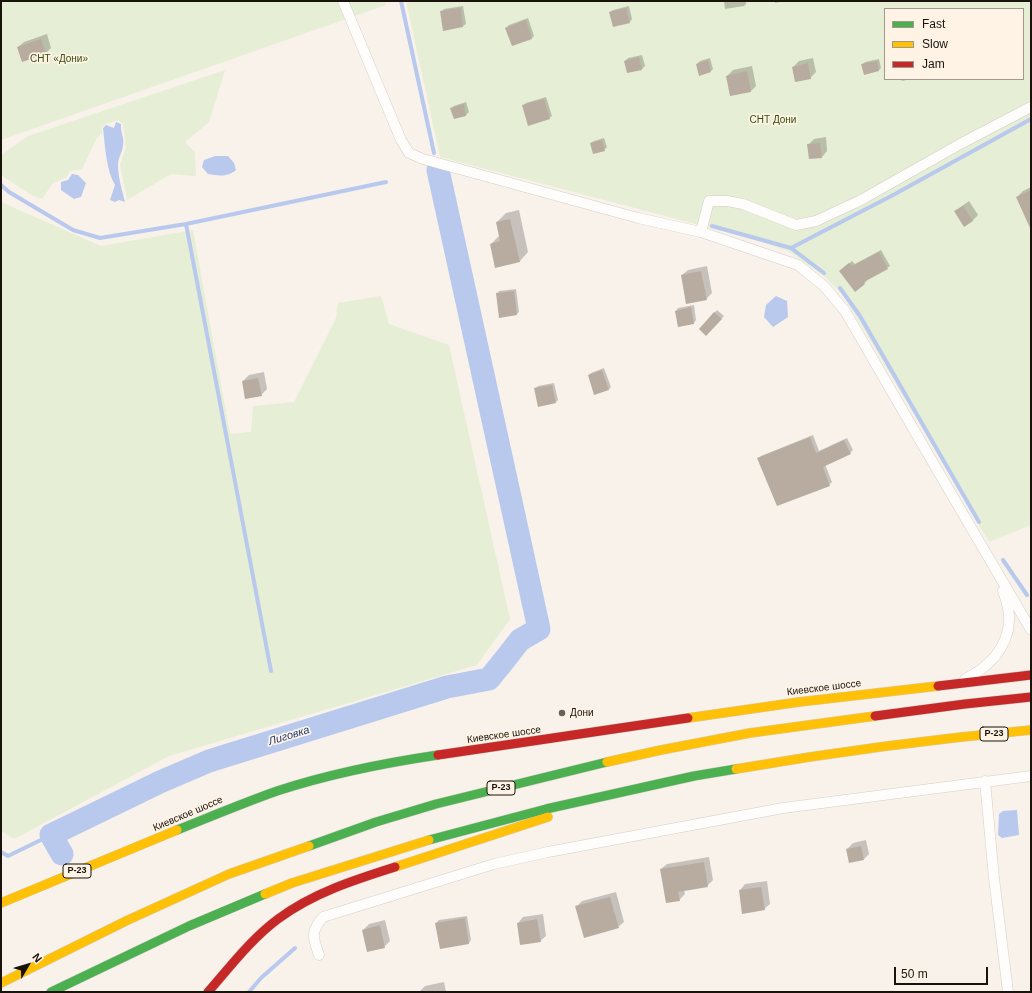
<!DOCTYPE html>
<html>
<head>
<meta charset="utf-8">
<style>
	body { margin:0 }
	#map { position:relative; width:1032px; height:993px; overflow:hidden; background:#f8f2eb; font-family:Helvetica,sans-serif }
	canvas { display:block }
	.frame { position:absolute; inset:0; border:2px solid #19130b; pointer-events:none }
	.legend { position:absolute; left:884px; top:8px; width:140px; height:72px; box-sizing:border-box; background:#fef3e5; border:1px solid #a2998e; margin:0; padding:5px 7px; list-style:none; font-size:12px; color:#19130b }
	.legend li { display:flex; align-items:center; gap:8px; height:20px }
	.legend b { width:20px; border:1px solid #a2998e }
	.north { position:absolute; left:8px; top:945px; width:40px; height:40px; -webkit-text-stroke:3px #fef3e5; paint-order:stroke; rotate:52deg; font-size:11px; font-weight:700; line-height:16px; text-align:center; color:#19130b }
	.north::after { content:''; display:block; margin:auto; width:14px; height:18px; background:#19130b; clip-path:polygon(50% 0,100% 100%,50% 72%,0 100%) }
	.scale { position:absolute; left:894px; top:967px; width:94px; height:18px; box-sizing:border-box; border:2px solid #19130b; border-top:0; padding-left:5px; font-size:12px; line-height:14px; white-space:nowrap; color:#19130b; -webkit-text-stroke:3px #fef3e5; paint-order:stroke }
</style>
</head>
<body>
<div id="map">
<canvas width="1032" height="993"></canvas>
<div class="frame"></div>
<ul class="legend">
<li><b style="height:5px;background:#4caf50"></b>Fast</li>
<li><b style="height:5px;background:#ffc107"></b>Slow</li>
<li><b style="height:5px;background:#c62828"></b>Jam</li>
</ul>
<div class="north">N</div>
<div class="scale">50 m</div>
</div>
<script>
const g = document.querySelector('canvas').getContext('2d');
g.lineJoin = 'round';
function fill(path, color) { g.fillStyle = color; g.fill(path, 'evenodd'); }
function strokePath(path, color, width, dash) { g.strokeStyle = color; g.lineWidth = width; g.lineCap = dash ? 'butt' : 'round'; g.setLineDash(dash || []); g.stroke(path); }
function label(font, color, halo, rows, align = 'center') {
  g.font = font + ' Helvetica,sans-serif'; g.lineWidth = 3.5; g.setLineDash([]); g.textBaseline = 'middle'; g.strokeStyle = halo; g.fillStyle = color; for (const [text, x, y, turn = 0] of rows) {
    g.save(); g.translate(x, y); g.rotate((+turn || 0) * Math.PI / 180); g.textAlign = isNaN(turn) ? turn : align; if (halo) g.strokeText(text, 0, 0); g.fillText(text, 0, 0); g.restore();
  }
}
fill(new Path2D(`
	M1 1H385L386 5 1 140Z
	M406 1H1031V525L989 542 853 311 841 293 825 277 790 252 757 240 440 157ZM885 9H1023V79H885Z
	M225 70 209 122 185 142 195 152 196 176 171 174 127 200 120 165 126 147 123 124 118 120 106 124 102 127V133L97 138 82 169 70 171 67 177 53 183 42 199 31 195 1 175V155L28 136Z
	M1 202 101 246 193 230 230 434 251 432 253 406 294 402 336 318 338 303 381 296 389 324 449 345 510 619 477 665 169 756 14 839 1 831Z`), '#e6eed5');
fill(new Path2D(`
	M116 122 121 124C120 132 125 139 123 146 122 153 118 158 118 165 118 177 122 190 125 202L119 200 115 202 110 200 115 185C106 170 105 145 103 128L106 125 114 128Z
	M215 156H228L234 163 236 170C228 177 219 176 208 174L202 167 204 160Z
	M72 174 78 175 86 183 81 197 74 199 61 190V182L68 180Z
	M776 296 787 301 788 317 773 327 764 317 766 305Z
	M1017 810 1019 835 1002 838 998 835 999 814 1003 811Z`), '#b8c9ed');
fill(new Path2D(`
	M724 1H746V4L744 6 725 9Z
	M775 1H785L775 3Z
	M463 6 466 24 463 26 444 29 441 12 444 9Z
	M629 6 632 19 630 22 610 12 613 10Z
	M528 18 534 36 532 38 506 28 509 25Z
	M47 34 51 48 46 53 18 47 24 42Z
	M642 55 645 66 642 69 628 72 625 61 628 58Z
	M710 58 713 69 711 71 697 64 700 61Z
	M813 58 816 72 810 78 793 67 799 61Z
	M879 59 881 68 879 70 863 64 865 62Z
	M752 66 756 86 751 91 727 76 733 70Z
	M901 79H911L902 81Z
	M546 97 552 116 549 118 524 105 526 103Z
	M466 102 469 112 466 115 454 118 452 108 454 106Z
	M826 137 827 151 822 157 808 145 814 139Z
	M604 138 607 147 604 150 591 143 594 141Z
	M1031 187V212L1017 197 1023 191Z
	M969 201 978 215 972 221 955 211Z
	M519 210 528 252 520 261 491 244 500 235 497 222 506 213Z
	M881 250 890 266 866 280 867 281 864 283 843 268 852 261 855 264Z
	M707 266 712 293 706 299 682 275 688 270Z
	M516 289 519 312 517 314 497 294 499 291Z
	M694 305 696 320 694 323 678 326 676 311 678 308Z
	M717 310 724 316 706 335 700 329Z
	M604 368 611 387 608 390 589 375 591 373Z
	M264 372 267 389 261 395 243 381 249 375Z
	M554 383 558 400 556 402 535 389 538 386Z
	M813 435 819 451 847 438 853 450 850 453 825 464 832 482 829 485 758 459 761 456Z
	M866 840 869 854 864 859 847 849 853 843Z
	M709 857 713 880 707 886 684 890 685 894 679 900 661 869 667 864Z
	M767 881 770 904 764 909 740 890 745 884Z
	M616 892 624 922 618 927 576 907 582 901Z
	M543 914 546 936 540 941 518 923 523 917Z
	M467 916 471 940 469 943 436 923 439 920Z
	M385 920 390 941 384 947 363 930 369 924Z
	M444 982 446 992H419L425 986Z`), '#0003');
strokePath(new Path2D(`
	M401 1 434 153
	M1 185 9 192 73 230 100 238 186 224 386 182
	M186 224 271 671
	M712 226 791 248 824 273
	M791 248 895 194 1031 119
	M840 288 860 316 979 522
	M1003 560 1027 595
	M1 852 8 856 51 835
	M249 992 261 978 295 948`), '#b8c9ed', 4);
strokePath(new Path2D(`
	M62 854 51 835 160 782 209 761 447 687 489 679 506 658 520 640 539 629 438 170`), '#b8c9ed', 23);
fill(new Path2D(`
	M461 8 463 27 443 31 440 11Z
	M626 8 630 23 613 27 609 12Z
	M526 20 532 39 512 46 505 28Z
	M41 39 46 54 22 62 17 47Z
	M639 57 642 70 627 73 624 61Z
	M708 60 711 72 699 76 696 64Z
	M877 61 879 71 864 75 861 64Z
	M808 63 811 79 795 82 792 67Z
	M747 71 751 92 730 96 726 76Z
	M544 99 550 119 528 126 522 105Z
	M464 104 466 116 454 119 450 108Z
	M602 140 605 151 593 154 590 143Z
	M820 143 822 158 809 159 807 144Z
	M1031 190V230L1016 197Z
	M963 206 973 221 964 227 954 211Z
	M510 219 520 262 495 268 490 244 500 241 496 222Z
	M879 252 888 269 864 282 865 284 855 292 839 271 849 263 852 266Z
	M701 271 707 300 686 304 681 275Z
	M514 291 517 315 499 318 496 293Z
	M691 307 694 324 678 327 675 311Z
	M714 312 722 319 706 336 699 329Z
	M602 370 609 390 594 395 588 375Z
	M258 378 262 396 245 399 242 381Z
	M552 385 556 403 538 407 534 388Z
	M810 437 816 453 844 440 851 454 823 467 830 486 777 506 757 458Z
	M861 846 864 860 849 863 846 849Z
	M704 862 708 887 678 892 680 901 666 903 660 869Z
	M761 887 765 910 742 914 739 890Z
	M610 897 619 928 584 938 575 906Z
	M465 918 469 944 440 949 435 923Z
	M537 919 541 942 520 945 517 923Z
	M380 925 385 948 367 952 362 930Z`), '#b7ac9f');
const street = new Path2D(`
	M343 1 401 140 409 153 423 159 638 218 701 232 798 265 824 286 845 311 932 461 1031 630
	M701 232 709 201H727L743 204 796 225 816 221 861 200 962 143 1031 107
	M965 679C988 668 1008 648 1009 621 1010 610 1006 600 1003 591
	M985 781 994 878 1008 992
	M319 955C313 938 310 932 323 917L494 864 548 852 783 808 1031 776`);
const fast = new Path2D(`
	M177 830C210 817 243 803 277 791 329 774 384 763 438 755
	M429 840 546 809 694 776 736 769
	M309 846 376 822 436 804 607 762
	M51 992 189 926 265 894`);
const slow = new Path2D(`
	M688 718 799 702 938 686
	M607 762 661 750 750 733 875 716
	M736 769C834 752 932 739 1031 730
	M395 867 548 817
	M265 894 292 883 429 840
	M1 903 177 830
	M1 983 128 920 229 874 309 846`);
const jam = new Path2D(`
	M938 686 1031 675
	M875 716 965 704 1031 697
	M438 755 688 718
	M208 992C230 967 251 939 278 919 313 893 354 880 395 867`);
strokePath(street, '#d4cec6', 11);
strokePath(fast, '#d4cec6', 10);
strokePath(slow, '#d4cec6', 10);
strokePath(jam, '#d4cec6', 10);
strokePath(street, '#fefdfc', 10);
strokePath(fast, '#4caf50', 9);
strokePath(slow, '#ffc107', 9);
strokePath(jam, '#c62828', 9);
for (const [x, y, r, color] of [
	[562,713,4,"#676159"]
]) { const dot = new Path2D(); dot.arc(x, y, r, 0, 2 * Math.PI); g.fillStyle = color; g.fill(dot); strokePath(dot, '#fef3e5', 1.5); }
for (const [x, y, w] of [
	[994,734,28],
	[501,788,28],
	[77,871,28]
]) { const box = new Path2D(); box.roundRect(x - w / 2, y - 7, w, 14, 3); g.fillStyle = '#fef3e5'; g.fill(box); strokePath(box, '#19130b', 1); }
label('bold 9px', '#19130b', null, [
	["Р-23",994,734],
	["Р-23",501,788],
	["Р-23",77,871]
]);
label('10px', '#354c0b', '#fef3e5', [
	["СНТ «Дони»",59,59],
	["СНТ Дони",773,120]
]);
label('10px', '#19130b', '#fef3e5', [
	["Киевское шоссе",824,688,-7],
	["Киевское шоссе",504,735,-8],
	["Киевское шоссе",188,814,-23]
]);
label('10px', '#19130b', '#fef3e5', [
	["Дони",570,713]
], 'left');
label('italic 11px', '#1f3b7b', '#fef3e5', [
	["Лиговка",289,736,-17]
]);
</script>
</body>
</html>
